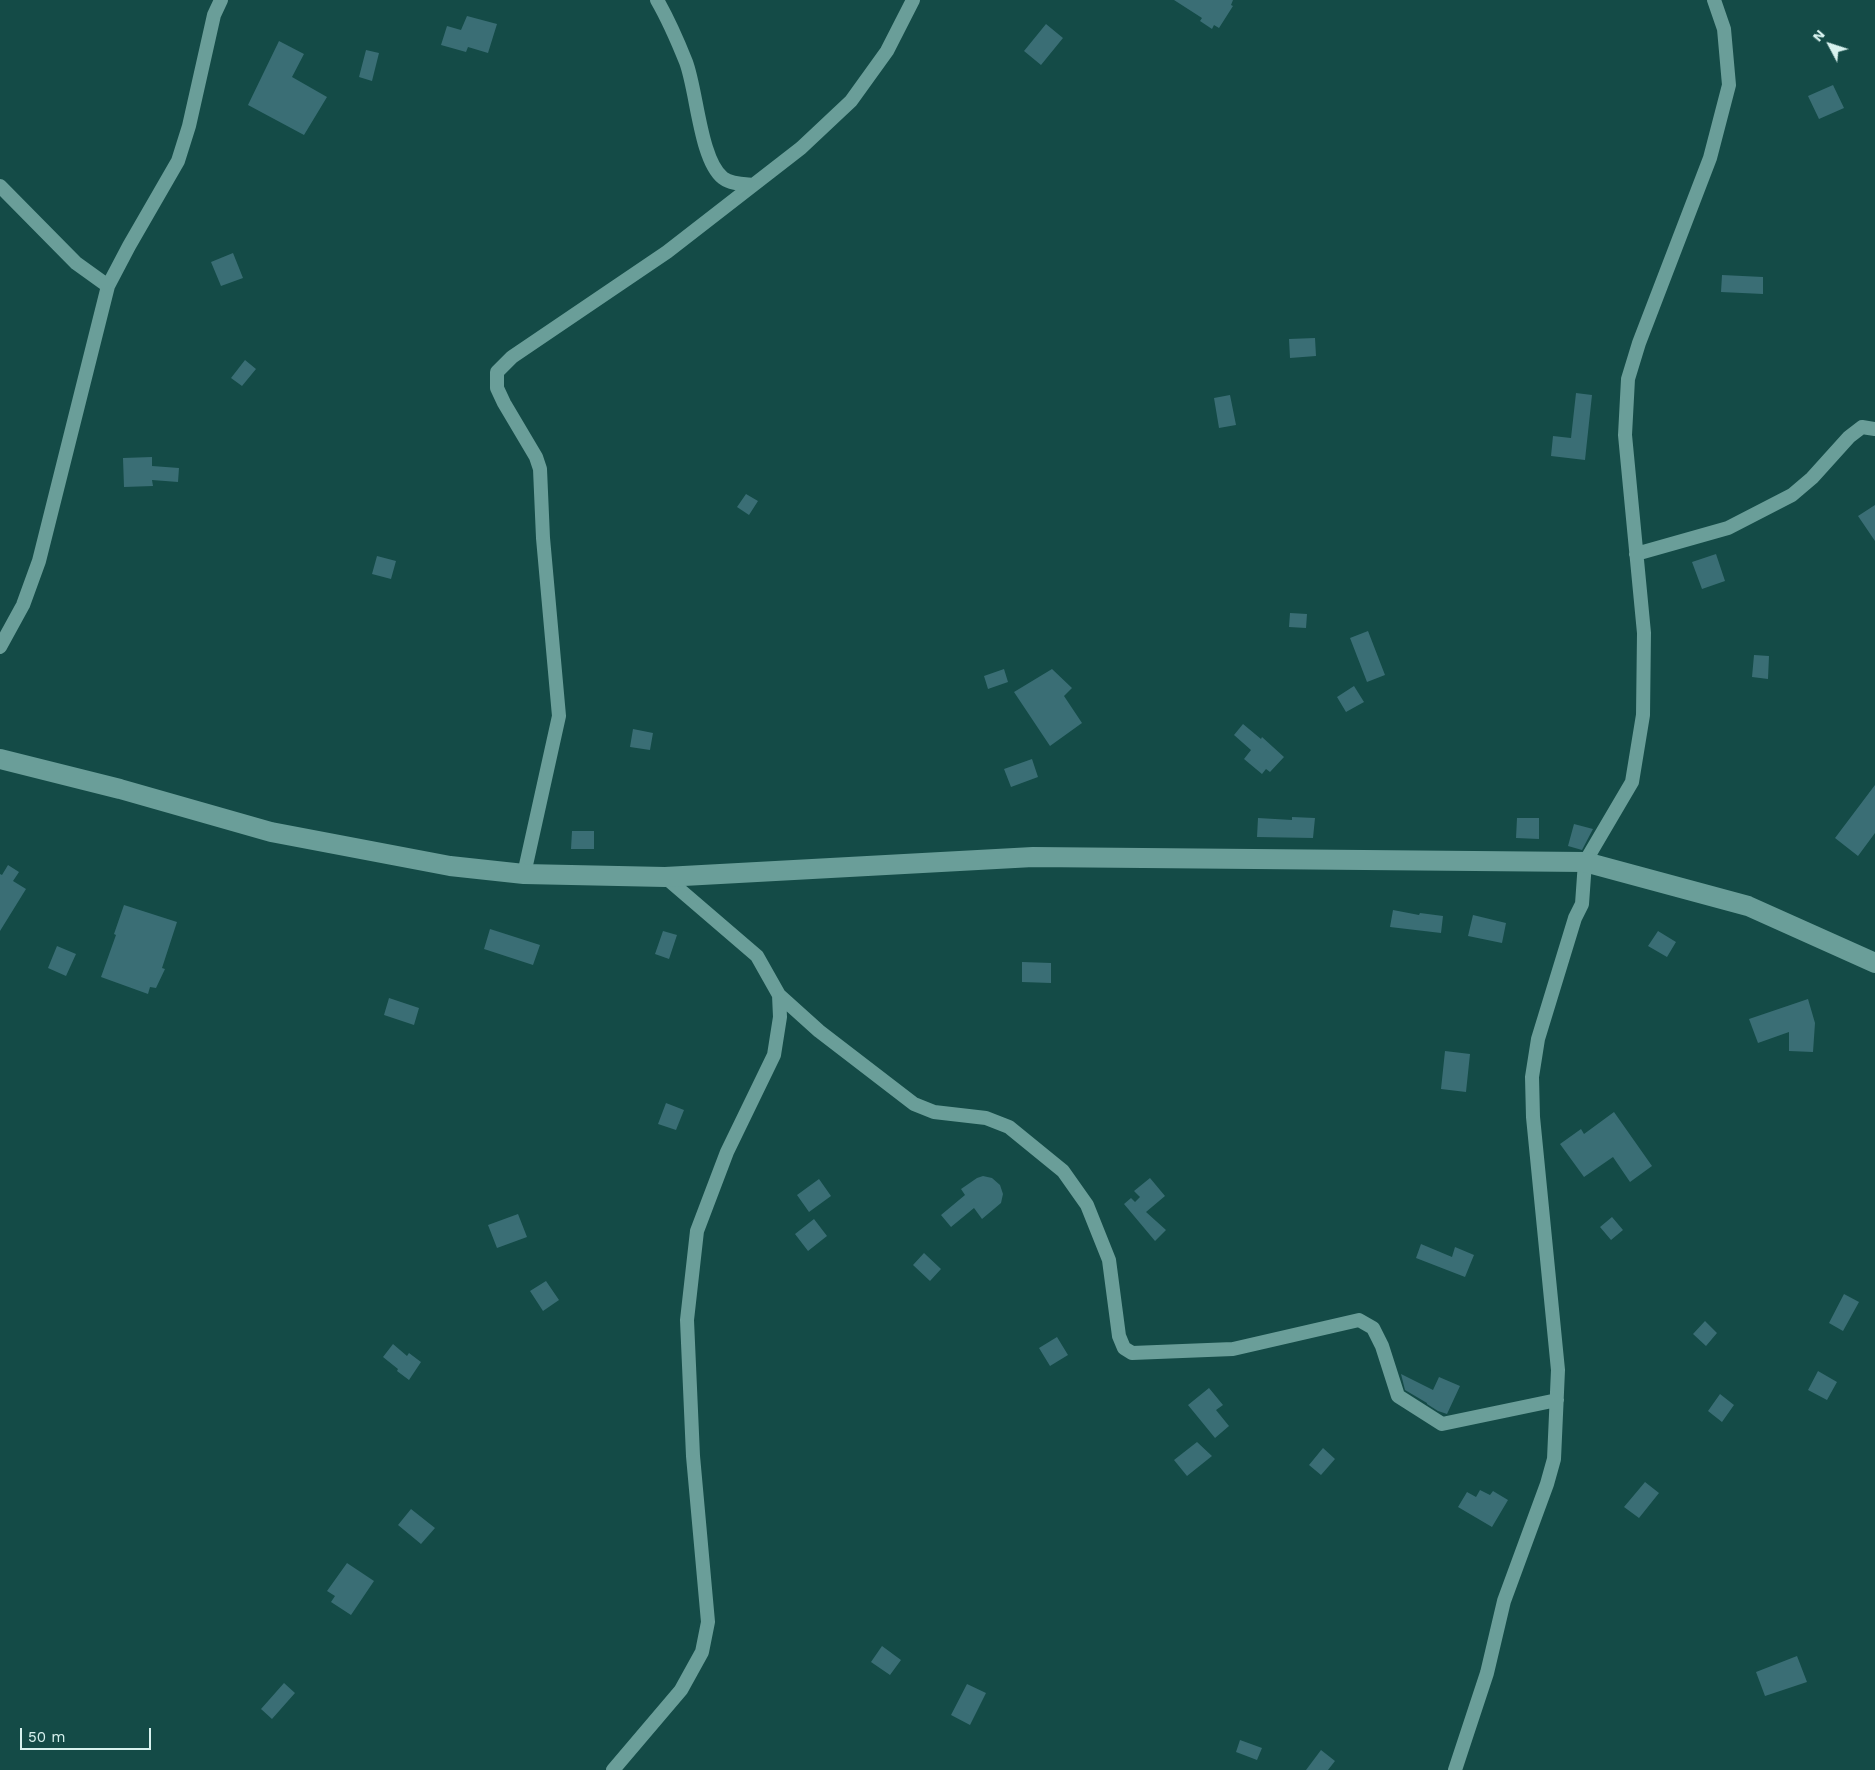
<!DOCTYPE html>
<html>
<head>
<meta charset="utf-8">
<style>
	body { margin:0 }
	#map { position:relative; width:1875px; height:1770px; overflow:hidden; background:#144b47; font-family:"Work Sans",sans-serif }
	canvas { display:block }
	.north { position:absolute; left:1805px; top:20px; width:50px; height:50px; -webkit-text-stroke:4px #144b47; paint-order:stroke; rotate:310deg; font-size:14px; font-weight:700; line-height:20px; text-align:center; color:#d8f2ef }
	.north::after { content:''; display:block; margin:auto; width:18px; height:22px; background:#d8f2ef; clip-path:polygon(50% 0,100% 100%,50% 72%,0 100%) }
	.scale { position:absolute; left:20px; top:1728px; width:131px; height:22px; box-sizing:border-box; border:2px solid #d8f2ef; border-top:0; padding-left:6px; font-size:15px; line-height:18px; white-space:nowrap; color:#d8f2ef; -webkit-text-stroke:4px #144b47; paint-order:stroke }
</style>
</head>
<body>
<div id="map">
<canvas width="1875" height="1770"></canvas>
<div class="north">N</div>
<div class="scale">50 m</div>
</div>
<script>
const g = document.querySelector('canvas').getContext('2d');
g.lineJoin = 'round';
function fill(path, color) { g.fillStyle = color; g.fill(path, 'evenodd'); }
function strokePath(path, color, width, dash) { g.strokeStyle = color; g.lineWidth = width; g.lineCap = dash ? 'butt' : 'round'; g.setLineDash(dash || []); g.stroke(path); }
fill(new Path2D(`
	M1174 0H1233L1231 5 1233 6 1219 28 1214 25 1212 29 1200 21 1202 18Z
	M467 16 497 24 488 53 468 47 466 52 441 45 447 26 461 30Z
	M1046 24 1063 38 1041 65 1024 51Z
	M279 41 304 54 292 77 327 97 304 135 248 105Z
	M366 50 379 53 372 81 359 77Z
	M1833 85 1844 108 1819 119 1808 96Z
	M233 253 243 278 221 286 211 262Z
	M1722 275 1763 277V294L1721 292Z
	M1315 338 1316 356 1290 358 1289 339Z
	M245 360 256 369 242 386 231 378Z
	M1576 393 1592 395 1585 460 1551 456 1553 436 1571 438Z
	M1230 395 1236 425 1219 428 1214 398Z
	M152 457V466L179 468 178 482 152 480 153 486 124 487 123 458Z
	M746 494 758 501 749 515 737 507Z
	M1875 505V541L1858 516Z
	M1716 554 1725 581 1702 589 1692 562Z
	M377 556 396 561 391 579 372 574Z
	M1290 613 1307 614 1306 628 1289 627Z
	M1368 631 1385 675 1367 682 1350 638Z
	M1754 655 1769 656 1768 679 1752 677Z
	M1004 669 1008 682 988 689 984 676Z
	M1052 669 1072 688 1064 696 1082 723 1050 746 1014 692Z
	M1354 686 1364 702 1346 712 1337 697Z
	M1243 724 1261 739 1262 737 1284 757 1270 772 1266 769 1262 774 1244 759 1251 750 1234 735Z
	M633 729 653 733 650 750 630 747Z
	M1032 759 1038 777 1011 787 1004 769Z
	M1875 785V833L1858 856 1835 838Z
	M1292 817 1315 818 1313 838 1257 837 1258 818 1292 820Z
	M1517 818H1539V839L1516 838Z
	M1574 824 1593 829 1582 850 1568 846Z
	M572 831H594V849H571Z
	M8 865 19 872 13 881 26 889 0 931V874L2 875Z
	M124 905 177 922 162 968 165 969 156 988 150 987 148 994 101 977 116 935 114 934Z
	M1393 910 1419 915 1420 913 1443 916 1441 933 1390 927Z
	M1473 915 1506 923 1502 943 1468 936Z
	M490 929 540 945 533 965 484 949Z
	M663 931 677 935 669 959 655 954Z
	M1658 931 1676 942 1667 957 1648 946Z
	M57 946 76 954 66 976 48 968Z
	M1022 962 1051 963V983L1022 982Z
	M389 998 419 1008 414 1025 384 1015Z
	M1808 999 1815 1023 1813 1052 1789 1051V1032L1758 1043 1749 1019Z
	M1445 1051 1470 1054 1466 1092 1441 1089Z
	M666 1103 684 1110 676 1130 658 1124Z
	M1614 1112 1652 1166 1630 1182 1613 1157 1584 1177 1560 1144 1581 1129 1584 1134Z
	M983 1176 992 1178 1000 1185 1003 1194 1001 1203 982 1219 974 1208 951 1227 941 1215 965 1195 961 1189 977 1178Z
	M1150 1178 1165 1196 1146 1212 1166 1230 1155 1241 1124 1204 1131 1198 1135 1202 1140 1197 1134 1191Z
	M819 1179 831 1196 809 1212 797 1195Z
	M518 1214 527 1237 497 1248 488 1225Z
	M1612 1217 1623 1230 1611 1240 1600 1227Z
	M814 1219 827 1236 808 1251 795 1234Z
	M1421 1244 1452 1257 1455 1247 1474 1255 1465 1277 1416 1258Z
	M924 1253 941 1269 930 1281 913 1265Z
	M546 1281 559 1300 543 1311 530 1291Z
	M1844 1294 1859 1302 1843 1331 1829 1323Z
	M1705 1321 1717 1333 1706 1346 1693 1334Z
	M1057 1337 1068 1355 1050 1366 1039 1348Z
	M393 1344 407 1356 409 1353 421 1362 409 1380 397 1371 398 1369 383 1357Z
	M1818 1371 1837 1382 1827 1400 1808 1390Z
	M1401 1374 1433 1390 1439 1377 1460 1386 1447 1414 1438 1411 1427 1404V1403L1405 1390Z
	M1209 1388 1223 1405 1216 1410 1229 1426 1215 1438 1188 1405Z
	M1720 1394 1734 1405 1722 1422 1708 1411Z
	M1197 1442 1212 1456 1187 1476 1174 1460Z
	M1323 1448 1335 1459 1321 1475 1309 1465Z
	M1645 1482 1659 1493 1639 1518 1624 1507Z
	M1480 1490 1490 1495 1493 1491 1508 1500 1492 1527 1458 1507 1467 1492 1476 1497Z
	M411 1509 435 1528 421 1544 398 1525Z
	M347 1563 374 1581 351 1615 331 1602 335 1596 327 1591Z
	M882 1646 901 1660 890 1675 871 1662Z
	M1797 1656 1807 1682 1765 1696 1756 1672Z
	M284 1683 295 1693 272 1719 261 1709Z
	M967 1684 986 1693 970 1725 951 1715Z
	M1240 1740 1262 1748 1257 1760 1236 1752Z
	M1321 1750 1335 1761 1328 1770H1306Z`), '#3a6e75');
strokePath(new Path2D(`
	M657 0C668 19 678 42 686 62 697 91 700 160 723 178 731 184 743 184 753 185
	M0 186 76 263 108 286
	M1636 554 1728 528 1792 495 1812 478 1849 437 1862 427 1875 429
	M0 647 23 605 39 561 108 286 129 246 178 161 189 126 214 15 221 0
	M524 874 559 716 543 538 540 469 536 457 504 403 497 388V372L512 357 667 252 801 148 851 101 887 51 913 0
	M779 995 819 1031 914 1104 934 1112 986 1118 1009 1127 1063 1171 1087 1205 1109 1260 1119 1336 1124 1348 1132 1353 1233 1349 1359 1320 1373 1328 1382 1346 1398 1396 1442 1424 1557 1400
	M613 1770 681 1690 702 1652 708 1622 693 1456 687 1320 697 1231 727 1152 774 1055 780 1017 779 995 757 956 665 877
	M1455 1770 1487 1673 1504 1601 1547 1484 1554 1459 1558 1370 1533 1117 1532 1077 1538 1039 1575 918 1582 904 1585 862 1632 782 1643 715 1644 633 1625 435 1628 379 1639 343 1710 158 1729 85 1724 29 1714 0`), '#6a9e99', 14);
strokePath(new Path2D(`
	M0 759 120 789 271 832 450 866 524 874 665 877 1033 857 1585 862 1748 906 1875 963`), '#6a9e99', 20);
</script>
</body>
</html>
